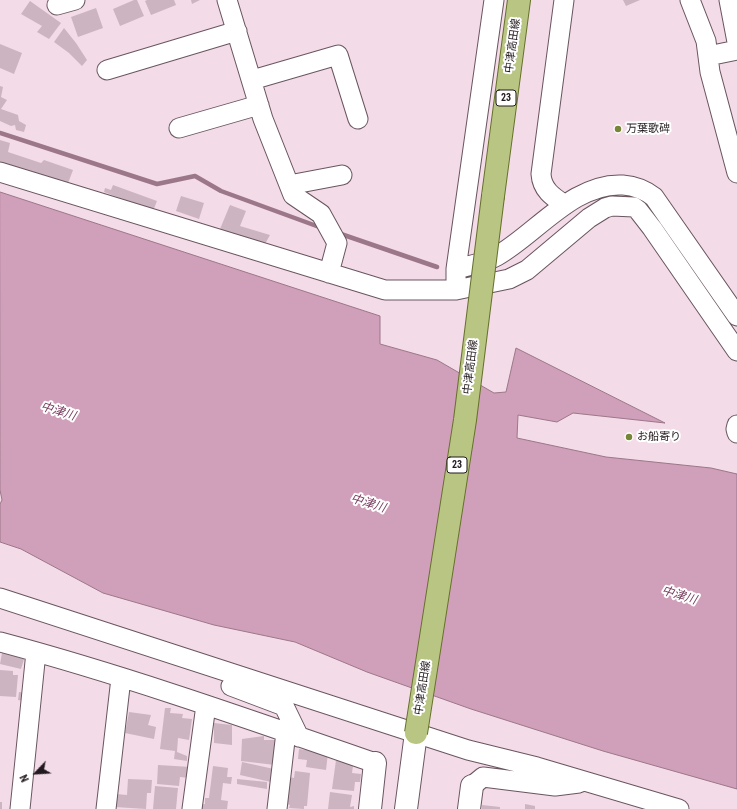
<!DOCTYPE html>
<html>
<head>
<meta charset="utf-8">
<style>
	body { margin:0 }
	#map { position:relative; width:737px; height:809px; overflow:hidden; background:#f3dbe7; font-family:"Roboto Condensed",sans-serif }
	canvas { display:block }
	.north { position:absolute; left:16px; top:753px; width:40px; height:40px; -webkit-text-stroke:3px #fff; paint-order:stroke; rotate:245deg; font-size:11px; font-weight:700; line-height:16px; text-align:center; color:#221a1e }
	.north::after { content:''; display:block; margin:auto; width:14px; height:18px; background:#221a1e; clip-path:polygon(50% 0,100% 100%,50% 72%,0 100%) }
</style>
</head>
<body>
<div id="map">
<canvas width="737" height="809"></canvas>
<div class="north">N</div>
</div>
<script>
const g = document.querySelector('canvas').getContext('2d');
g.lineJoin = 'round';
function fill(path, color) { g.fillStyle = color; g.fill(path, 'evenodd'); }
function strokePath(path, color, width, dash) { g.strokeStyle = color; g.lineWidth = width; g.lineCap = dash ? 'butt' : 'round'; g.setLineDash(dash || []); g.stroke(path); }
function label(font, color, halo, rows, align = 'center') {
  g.font = font + ' "Roboto Condensed","Noto Sans JP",sans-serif'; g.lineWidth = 4; g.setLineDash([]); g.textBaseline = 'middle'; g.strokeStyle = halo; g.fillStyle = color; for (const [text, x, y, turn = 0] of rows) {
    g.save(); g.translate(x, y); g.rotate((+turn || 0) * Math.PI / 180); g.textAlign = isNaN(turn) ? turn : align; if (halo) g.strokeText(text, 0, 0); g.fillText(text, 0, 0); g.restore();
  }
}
const water = new Path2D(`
	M0 192 380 316V344L437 360 494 393 506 392 516 348 665 423 573 413 557 422 518 415 517 438 606 457 711 468 737 474V789L603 751 471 709 367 672 295 642 214 625 103 593 21 549 0 542V504L2 500 0 490Z`);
fill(water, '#d09fb9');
strokePath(water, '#9c778a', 1);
strokePath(new Path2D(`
	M0 133 157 184 195 176 221 191 322 228
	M338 233 437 267`), '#9c778a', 4.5);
fill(new Path2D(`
	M134 0H137L144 16 120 26 113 9Z
	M147 0H174L176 5 151 15 145 1Z
	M191 0H200L192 4Z
	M623 0H640L626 6Z
	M30 1 61 23 49 39 37 32 42 26 21 14Z
	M96 8 103 28 78 37 71 17Z
	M64 28 76 43 87 60 82 66 69 53 54 42Z
	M0 44 22 53 14 74 0 68Z
	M0 86 3 87 1 97 7 100 1 109 18 115 19 121 26 125 24 132 16 130 15 125 11 126 0 121Z
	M0 140 10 143 8 152 41 163 44 160 73 170 67 186 0 162Z
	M113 185 157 201 153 211 104 192 105 188 111 190Z
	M181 196 204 203 199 219 176 211Z
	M230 205 246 211 240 226 270 235 265 244 220 229Z
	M2 653 24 659 21 669 0 664Z
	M0 670 13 671V675H18L16 697 0 696Z
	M19 692 25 693 24 701 18 700Z
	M165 708H171L170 713 183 714 182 718 192 719 189 740 178 738 177 752 187 756V761L174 759 175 751 160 749Z
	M129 712 151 715 148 725 156 727 154 739 125 733Z
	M214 723 232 725V745L214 743Z
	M264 736V740H275V765L241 761 242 739Z
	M299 749 328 753 326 770 306 767 307 760 298 759Z
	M336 760 356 762V766H353L352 773 361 774 360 782H355L354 791 332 789Z
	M242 762 274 769 271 782 240 775Z
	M158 765 191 767 190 778 180 777 179 786 157 784Z
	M213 766 228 768 227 777H232L231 784 223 783 221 800 228 801 227 809H200V805L205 804V798H209Z
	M295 771 310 773 307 806H304V809L289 808 290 805 287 804 290 777 294 778Z
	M128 779 152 780 151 793H147L146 809 115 807 116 794 127 795Z
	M237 779 267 782V789L237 784Z
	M155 786 178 788 176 809H153Z
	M330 792 352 795 350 807 354 806V809H328Z
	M0 802H2V809H0Z
	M525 804 535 806V809H525Z
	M482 805 500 807V809H482Z`), '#ccb5c1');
const street = new Path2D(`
	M227 0 263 119 293 195 321 214 337 243 329 273
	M564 0 541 174C542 190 553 197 565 205
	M690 0 706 41 710 72 737 173
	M729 0 737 42
	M57 5 75 0
	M708 56 737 50
	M107 70 237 31
	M252 80 338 55 358 119
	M179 128 259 105
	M0 172 385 290H456L509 279 527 270 589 218 605 208 612 206 634 207 638 210 652 228 737 351
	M289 185 342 175
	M456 269C470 265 485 263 497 256 536 234 574 182 623 185 635 186 644 189 654 197L737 316
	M456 280V269L494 0
	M737 425 736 429 737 433
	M0 598 468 750 537 767 679 809
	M0 642C127 676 251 720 375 763
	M231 686 284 706 299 737
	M472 786 483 777 555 786 579 783
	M20 809 36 652
	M106 809 121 678
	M192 809 206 705
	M277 809 286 732`);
const secondary = new Path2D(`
	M370 809 375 763
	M406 809 416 733
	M469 809 472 786`);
const primary = new Path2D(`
	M493 196 519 0`);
strokePath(street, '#69555f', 21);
strokePath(secondary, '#69555f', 24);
strokePath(primary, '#65702a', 24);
strokePath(street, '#fff', 19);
strokePath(secondary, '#fff', 22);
strokePath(primary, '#b8c583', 22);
const primaryBridge = new Path2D(`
	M416 733 465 420 493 196`);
strokePath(primaryBridge, '#65702a', 24, []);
strokePath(primaryBridge, '#b8c583', 22);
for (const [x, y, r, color] of [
	[618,129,4,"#768636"],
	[629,437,4,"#768636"]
]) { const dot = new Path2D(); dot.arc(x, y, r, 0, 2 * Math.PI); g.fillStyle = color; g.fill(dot); strokePath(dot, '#fff', 1.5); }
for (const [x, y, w] of [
	[506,98,20],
	[457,465,20]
]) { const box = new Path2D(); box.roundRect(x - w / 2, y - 8, w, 16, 3); g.fillStyle = '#fff'; g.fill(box); strokePath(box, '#221a1e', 1); }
label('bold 10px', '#221a1e', null, [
	["23",506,98],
	["23",457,465]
]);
label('11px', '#221a1e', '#fff', [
	["中津高田線",513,46,-82],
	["中津高田線",471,367,-83],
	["中津高田線",423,688,-81]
]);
label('11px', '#221a1e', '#fff', [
	["万葉歌碑",626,129],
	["お船寄り",637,437]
], 'left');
label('italic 12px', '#783b5e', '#fff', [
	["中津川",58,412,17],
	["中津川",368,504,17],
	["中津川",679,596,17]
]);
</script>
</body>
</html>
